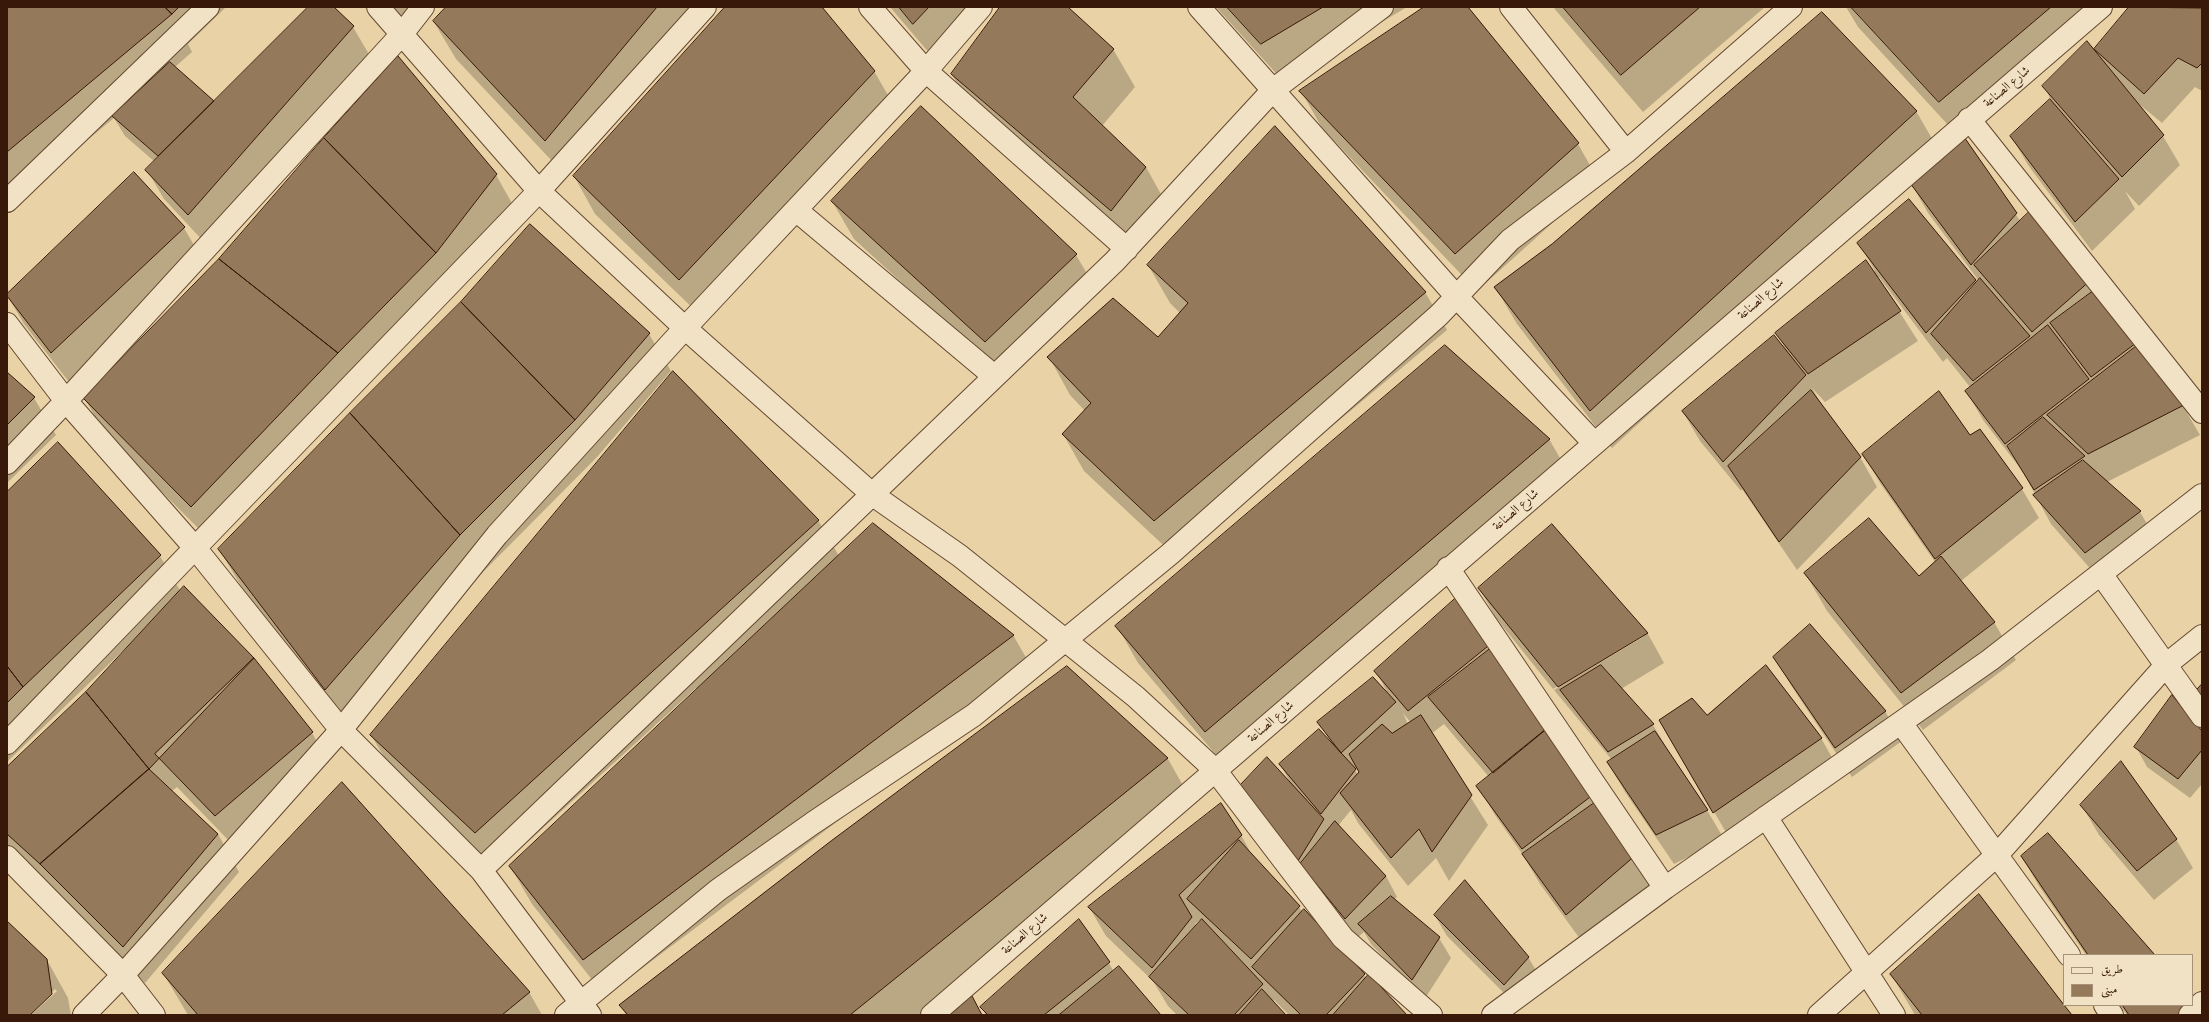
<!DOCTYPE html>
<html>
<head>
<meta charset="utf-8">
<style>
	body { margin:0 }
	#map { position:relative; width:2209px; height:1022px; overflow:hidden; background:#e9d3a6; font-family:"Gentium Book Plus",Amiri,serif }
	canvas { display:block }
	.frame { position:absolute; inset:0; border:8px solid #381808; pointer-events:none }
	.legend { position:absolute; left:2063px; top:954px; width:130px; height:52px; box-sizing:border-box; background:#f1e2c5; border:1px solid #a79179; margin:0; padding:5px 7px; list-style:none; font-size:12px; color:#381808 }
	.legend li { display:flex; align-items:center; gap:8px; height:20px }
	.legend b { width:20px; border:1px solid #a79179 }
</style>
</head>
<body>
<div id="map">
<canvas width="2209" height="1022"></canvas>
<div class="frame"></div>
<ul class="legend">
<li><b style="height:5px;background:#f1e2c5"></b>طريق</li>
<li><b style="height:11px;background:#94795a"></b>مبنى</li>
</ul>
</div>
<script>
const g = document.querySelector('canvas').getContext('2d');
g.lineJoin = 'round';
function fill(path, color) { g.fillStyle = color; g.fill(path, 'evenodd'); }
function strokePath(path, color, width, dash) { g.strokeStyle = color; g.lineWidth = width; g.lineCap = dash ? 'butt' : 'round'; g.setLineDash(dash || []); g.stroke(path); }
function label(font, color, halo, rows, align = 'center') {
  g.font = font + ' "Gentium Book Plus",Amiri,serif'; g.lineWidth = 3; g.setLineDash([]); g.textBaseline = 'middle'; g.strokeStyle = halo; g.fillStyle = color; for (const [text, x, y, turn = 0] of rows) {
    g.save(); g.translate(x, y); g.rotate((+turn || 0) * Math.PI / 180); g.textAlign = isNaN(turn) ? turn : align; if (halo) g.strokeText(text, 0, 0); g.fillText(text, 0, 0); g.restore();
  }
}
fill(new Path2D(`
	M7 7H226L188 44 192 52 175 67 214 103 310 7H333L353 27 370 56 205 243 164 199 147 170 155 162 125 136 114 118 7 207Z
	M386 7H410L397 22Z
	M447 7H710L567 177 456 59 434 22Z
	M726 7H820L874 71 896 109 702 317 595 214 574 176Z
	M890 7H984L936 61Z
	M1001 7H1067L1113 49 1135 87 1102 126 1146 167 1167 205 1133 248 974 112 952 75Z
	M1216 7H1407L1283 81Z
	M1426 7H1466L1578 144 1599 181 1477 291 1322 128 1301 91Z
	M1553 7H1765L1643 112Z
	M1846 7H2105L1963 138 2021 222 2030 213 2183 406 2200 435 2107 482 2140 512 2157 541 2102 582 2051 524 2023 472 1983 420 1966 391 1970 387 1947 358 1943 362 1879 277 1878 278 1918 341 1825 402 1812 388 1822 405 1860 457 1877 487 1797 570 1742 489 1741 491 1700 441 1683 412 1786 350 1776 333 1875 271 1859 243 1975 281 1977 283 1979 281 1928 213 1911 183 1960 138 1858 27Z
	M2202 9V91L2195 87 2162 123 2134 100 2163 136 2180 165 2139 206 2125 191 2135 209 2092 251 2028 165 2011 136 2051 100 2044 86 2099 56 2095 50Z
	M921 108 1076 255 1098 292 1007 379 854 239 832 201Z
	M1916 111 1938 149 1612 448 1517 324 1495 287 1553 245Z
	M496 175 517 212 213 543 106 436 85 399Z
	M530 226 649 334 671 371 597 457 482 573 347 727 241 586 219 549 462 303Z
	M184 228 201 257 69 382 24 324 7 295Z
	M1148 265 1425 292 1447 330 1176 557 1084 471 1063 434 1085 411 1070 395 1049 357 1158 338 1180 313 1170 303Z
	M7 373 34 398 56 435 7 483Z
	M1980 430 2022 489 2039 518 1961 581 1994 622 2016 660 1923 730 1827 611 1805 573 1919 577 1935 562 1880 483 1863 454 1970 436Z
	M1549 439 1571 477 1228 769 1138 663 1117 626Z
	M7 494 160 556 181 592 312 733 329 762 232 844 177 787 172 791 218 834 239 872 145 983 7 847V768L86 693 133 643 132 642 7 762Z
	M818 520 839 556 1013 635 1035 673 605 996 532 904 510 866 697 690 696 688 497 870 393 772 371 735Z
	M1552 525 1648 634 1664 663 1621 689 1653 725 1665 745 1663 746 1707 810 1724 839 1674 864 1625 792 1608 763 1612 760 1554 690 1643 637V635L1553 689 1496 618 1479 588Z
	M1457 599 1653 884 1583 943 1540 884 1523 855 1495 815 1478 786 1489 777 1444 724 1431 734 1488 825 1449 881 1436 858 1408 886 1358 823 1351 810 1338 826 1386 876 1397 897 1394 900 1439 938 1451 958 1424 1000 1371 944 1364 932 1357 938 1248 811 1290 782 1280 764 1330 741 1319 722 1388 694 1376 671ZM1403 713 1411 723 1408 724ZM1358 768 1360 772 1358 775 1355 770Z
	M1775 658 1885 711 1902 741 1852 777 1792 687Z
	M1067 668 1168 759 1189 796 918 1015H626L620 1005Z
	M1707 716 1821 738 1838 768 1731 841 1661 720Z
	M2202 732V784L2190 798 2147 767 2136 747Z
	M2082 806 2176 839 2193 868 2154 900 2099 835Z
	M1241 835 1253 857 1303 912 1367 979 1406 1015H1289L1274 1000 1272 1002 1285 1015H1177L1168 1006 1153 981 1106 936 1089 907ZM1200 920 1201 921 1196 927 1195 924Z
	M2022 857 2154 955H2086L2039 886Z
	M1435 916 1528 957 1540 977 1516 1005 1447 936Z
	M7 922 47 960 68 998 71 1015H31L57 991 55 989 29 1015H7Z
	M1109 963 1114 972 1160 1015H986L981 1007Z
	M163 973 529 992 542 1015H188Z
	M1891 974 2071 1015H1915Z
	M2120 1005H2192L2202 1015H2127Z`), '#0003');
const building = new Path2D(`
	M7 7H165L172 14 7 152Z
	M165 7H179L172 14Z
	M308 7H334L354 26 188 215 145 170Z
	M446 7H657L545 141 433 21Z
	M725 7H822L875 71 679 280 573 176Z
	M899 7H929L913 24Z
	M1000 7H1068L1114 49 1073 97 1146 167 1111 211 951 74Z
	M1227 7H1323L1261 44Z
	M1424 7H1468L1579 143 1455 254 1299 91Z
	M1563 7H1700L1621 75Z
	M1851 7H2051L1939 102Z
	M2129 7 2202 8V63L2197 68 2178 58 2144 94 2094 49Z
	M1822 12 1917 111 1590 411 1494 287 1552 244Z
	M2087 41 2164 135 2122 177 2042 86Z
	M398 56 497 174 436 253 324 138Z
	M170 62 214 101 158 156 112 116Z
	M2050 99 2119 179 2075 222 2010 136Z
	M921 106 1077 254 985 342 831 201Z
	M1275 126 1426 292 1154 521 1062 434 1091 403 1047 357 1113 298 1158 337 1188 303 1147 265Z
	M1962 134 2017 213 1971 265 1910 183Z
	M324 138 436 253 338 353 219 259Z
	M134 172 185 227 51 353 7 296V294Z
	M1909 199 1976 280 1926 333 1857 243Z
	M2030 211 2092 279 2032 332 1974 265Z
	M530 224 650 333 575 420 461 302Z
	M219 259 338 353 191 507 83 398Z
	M1866 260 1901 311 1808 374 1775 333Z
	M1980 278 2030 336 1973 381 1931 334Z
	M2096 289 2136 343 2091 377 2050 323Z
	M461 302 575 420 460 535 350 413Z
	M2048 325 2089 379 2005 444 1965 391Z
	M1774 335 1806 375 1723 462 1682 411Z
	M1445 345 1550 439 1205 732 1115 626Z
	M2138 345 2184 405 2088 454 2047 415Z
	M673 371 819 520 475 833 370 735Z
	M7 372 35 397 7 425Z
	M1811 390 1861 457 1779 542 1728 466Z
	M1939 391 1970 435 1980 429 2023 488 1935 559 1862 454Z
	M350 413 460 535 325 690 218 549Z
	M2043 417 2085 456 2034 490 2007 446Z
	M58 442 161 555 23 687 7 666V492Z
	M2083 460 2141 511 2085 553 2033 495Z
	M1869 518 1919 576 1941 556 1995 622 1901 693 1804 573Z
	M873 523 1014 635 583 960 509 866Z
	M1552 524 1648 633 1558 687 1478 588Z
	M184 586 254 658 149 769 86 692Z
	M1457 597 1493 642 1408 711 1374 671Z
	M1810 624 1886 711 1835 748 1773 657Z
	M1495 645 1549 727 1493 773 1428 697Z
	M254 658 313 732 215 816 155 754Z
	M1601 665 1654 724 1608 752 1560 690Z
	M1766 665 1822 738 1713 813 1659 720 1692 698 1707 715Z
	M7 666 23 687 7 703Z
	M1067 666 1168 758 850 1015H628L619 1005 831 841Z
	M1373 677 1396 702 1341 753 1317 722Z
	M2202 684V703L2192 695Z
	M86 692 149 769 40 864 7 834V767Z
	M2172 695 2202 731V750L2178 779 2134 747Z
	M1421 715 1472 795 1432 852 1419 829 1391 858 1340 793 1359 772 1349 754 1382 724 1392 733Z
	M1549 727 1594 794 1522 849 1476 786Z
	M1319 729 1356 769 1321 814 1279 764Z
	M1655 731 1708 810 1656 835 1607 762Z
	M1267 757 1324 819 1296 864 1235 791Z
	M2121 761 2177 839 2137 871 2080 805Z
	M149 769 218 834 123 947 40 864Z
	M342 782 530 992 502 1015H198L162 973Z
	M1600 799 1637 854 1566 915 1522 854Z
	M1221 803 1242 835 1179 895 1192 917 1152 968 1088 907Z
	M1335 821 1386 876 1345 919 1300 864Z
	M2048 833 2155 955H2088L2021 856Z
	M1239 840 1300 906 1251 959 1187 899Z
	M1465 880 1529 957 1504 985 1434 915Z
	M1979 894 2064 1005 2072 1015H1922L1890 974Z
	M1391 896 1440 937 1412 980 1358 924Z
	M1304 909 1365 974 1326 1015H1301L1252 967Z
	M1079 919 1110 962 1044 1015H988L980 1007Z
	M1202 919 1263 984 1234 1015H1189L1149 977Z
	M7 921 47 959 52 994 30 1015H7Z
	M1119 966 1161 1015H1059Z
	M1369 974 1407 1015H1333Z
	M1262 989 1286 1015H1239Z
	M972 996 982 1015H950Z
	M2192 997 2199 1005 2187 1015H2129L2122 1005H2192Z`);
fill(building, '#94795a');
strokePath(building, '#381808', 1);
const minor = new Path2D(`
	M378 7 539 191 685 328 873 495 960 556 1065 640 1136 697 1215 770 1343 938 1431 1015
	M870 7 926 71 1127 249
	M1199 7 1456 296 1594 443
	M1511 7 1626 152
	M1969 119 2202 412
	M7 201 208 7
	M796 210 994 376
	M7 324 66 401 196 549 341 730 481 870 590 1015
	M7 463 66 401 402 34 423 7
	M1448 568 1665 888
	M2101 574 2202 716
	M1901 723 2069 955
	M7 743 539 191 705 7
	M1766 817 1894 1015
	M7 857 123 975 154 1015
	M481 870 1115 261 1273 90 1382 7
	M2105 1005 2112 1015
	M84 1015 123 975 341 730 497 535 685 328 926 71 981 7
	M566 1015 718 890 813 823 974 715 1170 554 1439 315 1510 240 1626 152 1791 7
	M932 1015 2101 7
	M1493 1015 1665 888 1990 660 2202 495
	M1819 1015 1997 855 2167 664 2202 636
	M2190 1015 2202 1003`);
strokePath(minor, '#644730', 24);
strokePath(minor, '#f1e2c5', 22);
label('13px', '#381808', '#f1e2c5', [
	["شارع الصناعة",2007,87,-40],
	["شارع الصناعة",1761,299,-41],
	["شارع الصناعة",1516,510,-41],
	["شارع الصناعة",1271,722,-41],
	["شارع الصناعة",1025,934,-41]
]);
</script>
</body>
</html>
